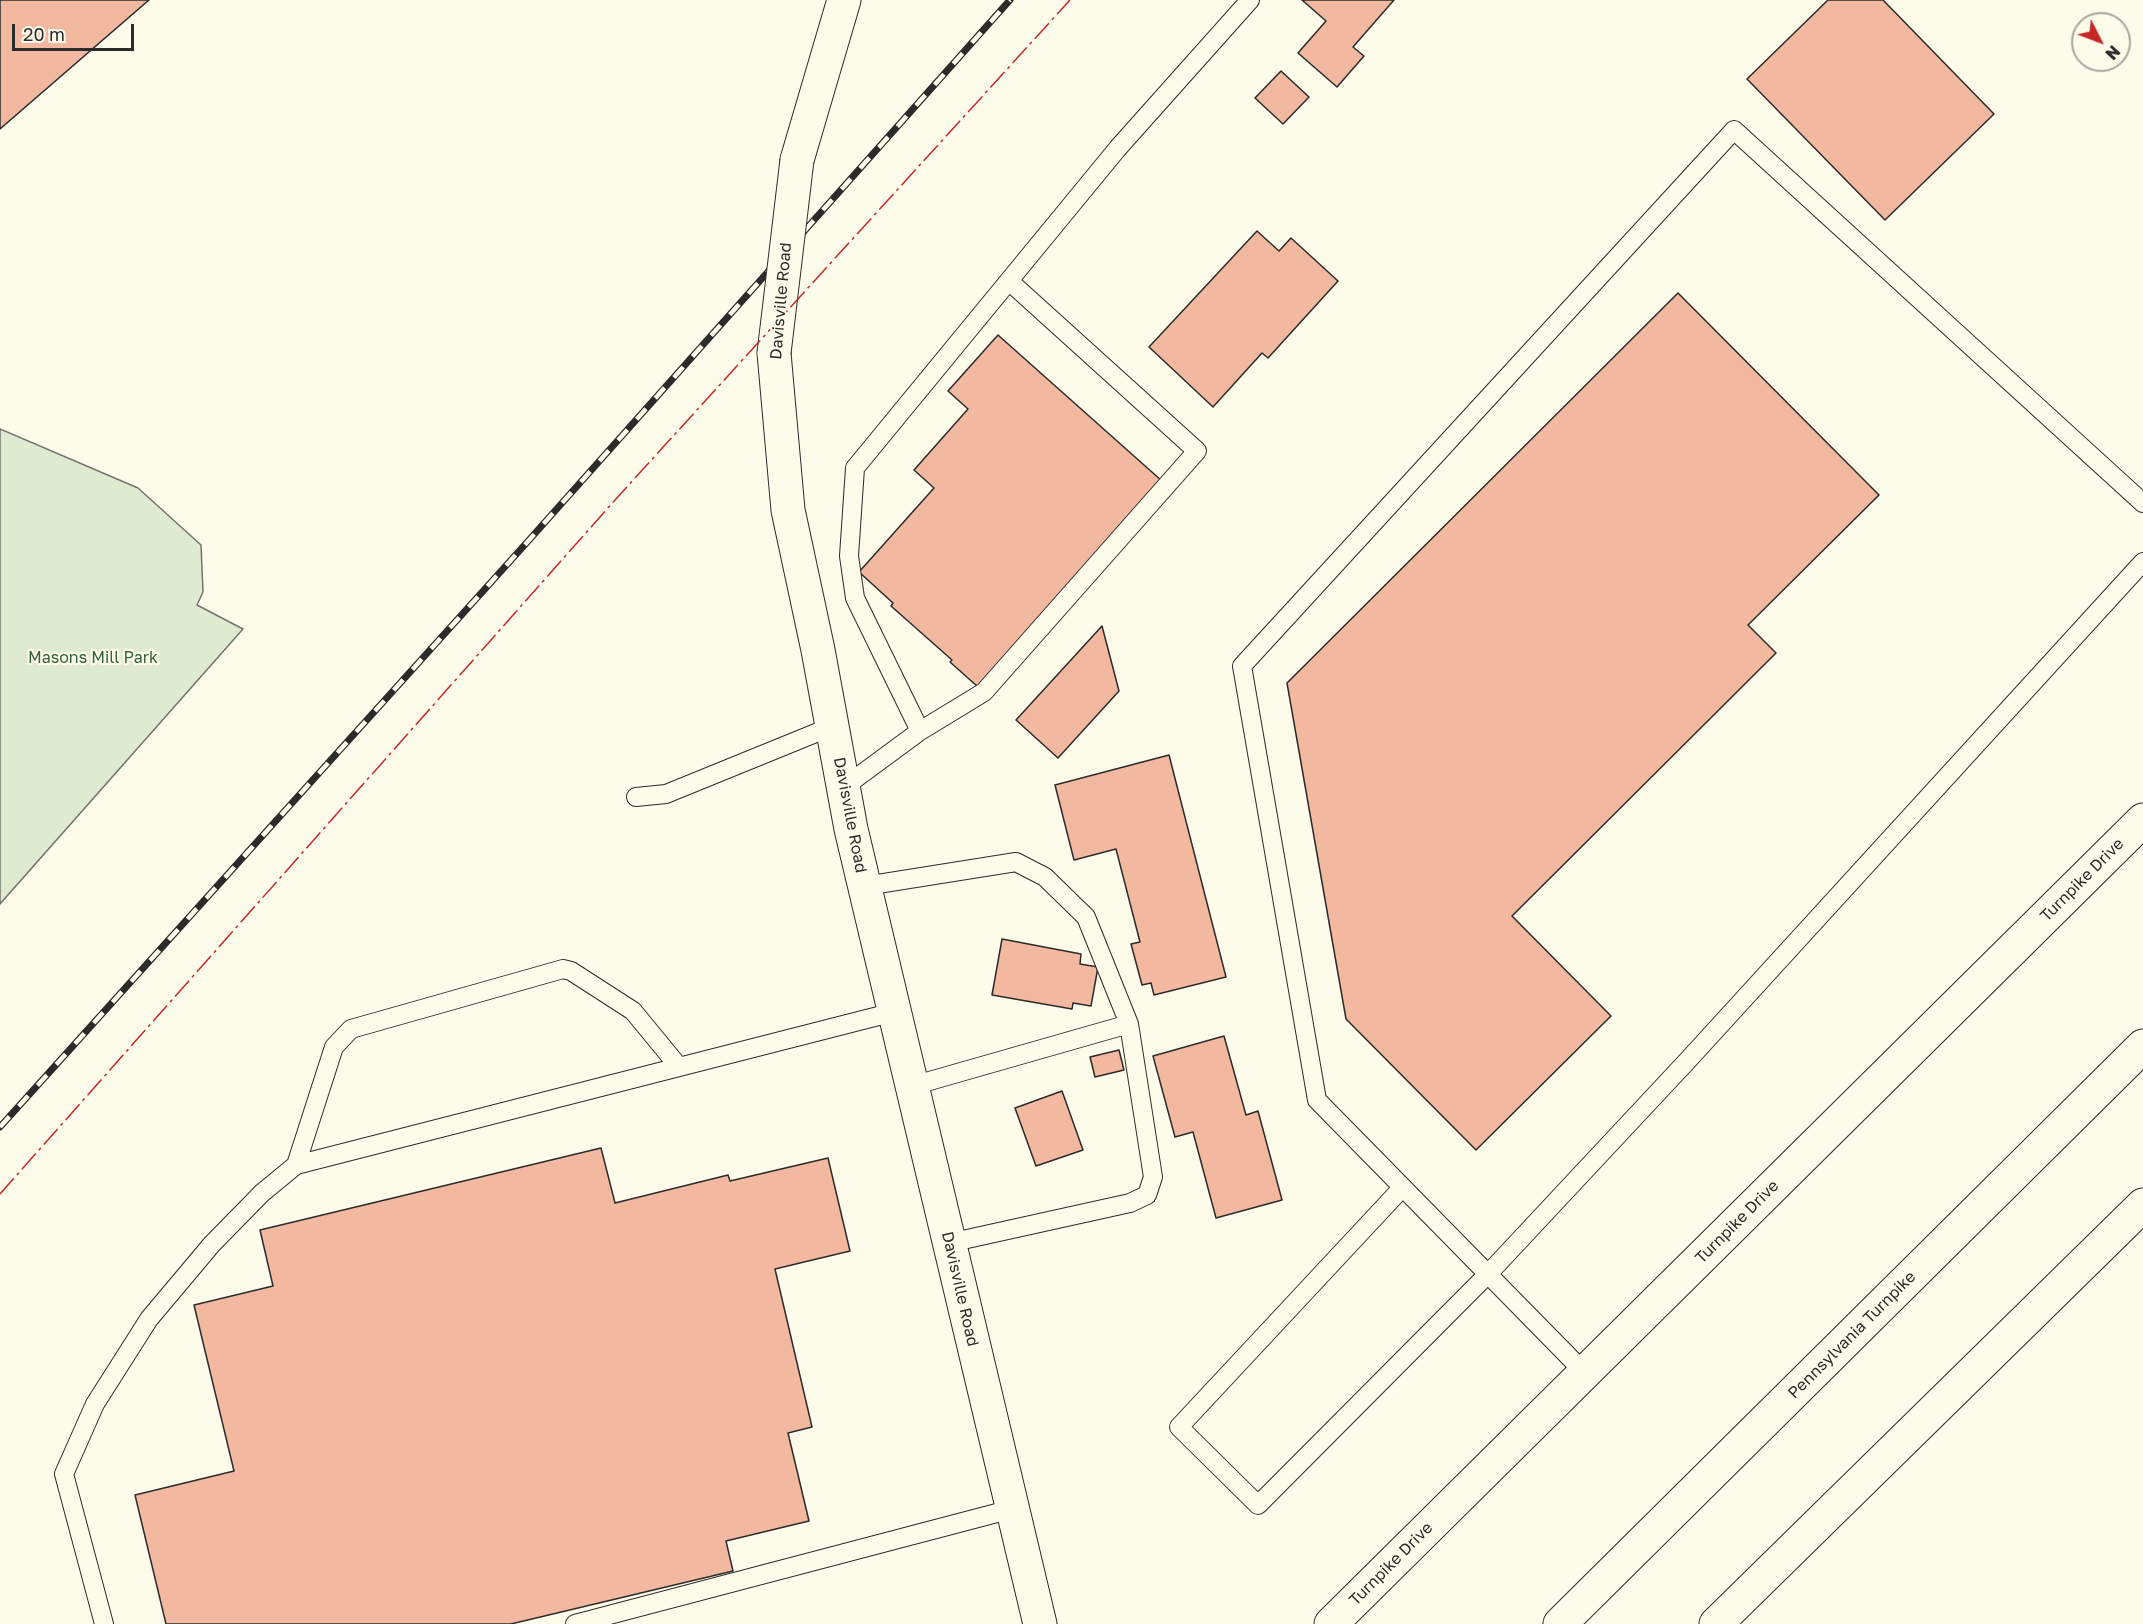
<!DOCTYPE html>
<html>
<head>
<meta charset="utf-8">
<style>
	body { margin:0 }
	#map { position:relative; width:2143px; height:1624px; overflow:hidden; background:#fdfbea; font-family:"Golos Text",sans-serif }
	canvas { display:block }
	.north { position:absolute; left:2071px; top:12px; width:60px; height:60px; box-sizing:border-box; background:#fdfbea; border:2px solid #a9a89e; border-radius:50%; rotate:132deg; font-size:16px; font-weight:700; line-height:24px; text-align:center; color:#2b2b2b }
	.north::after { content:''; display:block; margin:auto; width:21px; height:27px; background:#c62828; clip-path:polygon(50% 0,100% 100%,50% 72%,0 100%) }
	.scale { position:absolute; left:12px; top:24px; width:122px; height:27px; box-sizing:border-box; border:3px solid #2b2b2b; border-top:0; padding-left:8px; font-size:18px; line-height:21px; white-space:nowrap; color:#2b2b2b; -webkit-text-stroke:4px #fdfbea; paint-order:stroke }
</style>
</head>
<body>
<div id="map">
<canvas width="2143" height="1624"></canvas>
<div class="north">N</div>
<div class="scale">20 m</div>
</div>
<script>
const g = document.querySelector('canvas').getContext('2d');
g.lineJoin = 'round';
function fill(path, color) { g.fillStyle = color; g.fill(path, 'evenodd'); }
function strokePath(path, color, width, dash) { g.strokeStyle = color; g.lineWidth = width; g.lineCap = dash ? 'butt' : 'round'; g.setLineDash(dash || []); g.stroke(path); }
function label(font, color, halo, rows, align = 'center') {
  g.font = font + ' "Golos Text",sans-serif'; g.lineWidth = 4.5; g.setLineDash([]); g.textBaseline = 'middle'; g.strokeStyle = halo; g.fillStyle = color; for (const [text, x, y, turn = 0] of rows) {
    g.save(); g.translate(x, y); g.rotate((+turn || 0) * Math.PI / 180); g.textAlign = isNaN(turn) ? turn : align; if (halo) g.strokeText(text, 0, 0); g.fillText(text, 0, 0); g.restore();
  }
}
const green = new Path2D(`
	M0 429 138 488 201 545 203 592 197 605 243 629 0 904Z`);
fill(green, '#deebd1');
strokePath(green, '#74746e', 1.5);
const building = new Path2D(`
	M0 0H149L0 129Z
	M1302 0H1394L1353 47 1364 56 1337 87 1298 53 1326 21Z
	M1828 0H1883L1994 114 1885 220 1747 79Z
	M1281 71 1309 97 1283 124 1255 98Z
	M1257 231 1279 251 1291 238 1338 281 1268 358 1262 353 1213 407 1149 347Z
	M1678 293 1879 495 1748 625 1776 653 1512 916 1611 1016 1476 1150 1346 1019 1287 683Z
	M998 335 1162 481 978 687 950 662 952 660 891 606 893 603 859 572 934 488 914 470 968 409 948 391Z
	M1102 626 1119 691 1058 758 1016 720Z
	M1169 755 1226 977 1154 995 1151 983 1142 985 1131 944 1140 942 1116 849 1074 860 1055 785Z
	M1002 939 1081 954 1080 964 1098 967 1091 1006 1073 1003 1072 1009 992 995Z
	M1224 1036 1246 1115 1258 1111 1282 1200 1216 1218 1193 1132 1175 1137 1153 1056Z
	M1119 1050 1124 1070 1095 1077 1090 1057Z
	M1062 1091 1083 1150 1036 1166 1015 1108Z
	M601 1148 615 1203 728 1175 730 1181 828 1158 850 1251 775 1269 812 1427 788 1433 809 1521 726 1541 733 1571 511 1624H166L135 1495 234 1471 194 1305 273 1286 260 1230Z`);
fill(building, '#f2b8a0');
strokePath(building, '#2b2b2b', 1.5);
const lane = new Path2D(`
	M920 731 984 692 1197 451 1009 281
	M844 787 920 731 855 598 849 556 855 468 1118 148 1250 0
	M636 797 666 794 833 726
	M865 886 1016 862 1045 877 1086 917 1129 1024 912 1086
	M296 1165 334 1047 351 1029 563 969 571 971 633 1011 679 1067
	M1402 1188 1179 1427 1258 1505 1488 1274 1689 1059 2143 562
	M949 1243 1130 1203 1147 1195 1153 1177 1129 1024
	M1585 1373 1317 1100 1242 666 1734 130 2143 503
	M104 1624 64 1474 95 1404 149 1319 212 1244 262 1193 296 1165 894 1012
	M575 1624 1012 1509`);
const street = new Path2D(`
	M1331 1624 2143 820`);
const secondary = new Path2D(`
	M797 160 844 0
	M774 353 788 510 818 650 851 829 1040 1624`);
const highway = new Path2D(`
	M1560 1624 2143 1046
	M1716 1624 2143 1205`);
strokePath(lane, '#2b2b2b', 20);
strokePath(street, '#2b2b2b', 35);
strokePath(secondary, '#2b2b2b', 35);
strokePath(highway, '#2b2b2b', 35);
strokePath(lane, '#fdfbea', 18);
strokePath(street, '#fdfbea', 33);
strokePath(secondary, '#fdfbea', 33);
strokePath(highway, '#fdfbea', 33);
const rail = new Path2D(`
	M0 1127 530 539 1010 0`);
strokePath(rail, '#2b2b2b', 7);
strokePath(rail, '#fdfbea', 4.5, [14]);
const secondaryBridge = new Path2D(`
	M774 353 797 160`);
strokePath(secondaryBridge, '#2b2b2b', 35, []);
strokePath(secondaryBridge, '#fdfbea', 33);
strokePath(new Path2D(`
	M0 1194 615 500 1070 0`), '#c62828', 1.5, [21, 4.5, 3, 4.5]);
label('16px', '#2b2b2b', '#fdfbea', [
	["Davisville Road",781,301,-85],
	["Davisville Road",850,815,79],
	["Turnpike Drive",2082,880,-45],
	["Turnpike Drive",1737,1222,-45],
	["Davisville Road",960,1289,77],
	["Pennsylvania Turnpike",1852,1335,-45],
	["Turnpike Drive",1391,1564,-45]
]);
label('16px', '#34623c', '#fdfbea', [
	["Masons Mill Park",93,658]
]);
</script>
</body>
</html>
